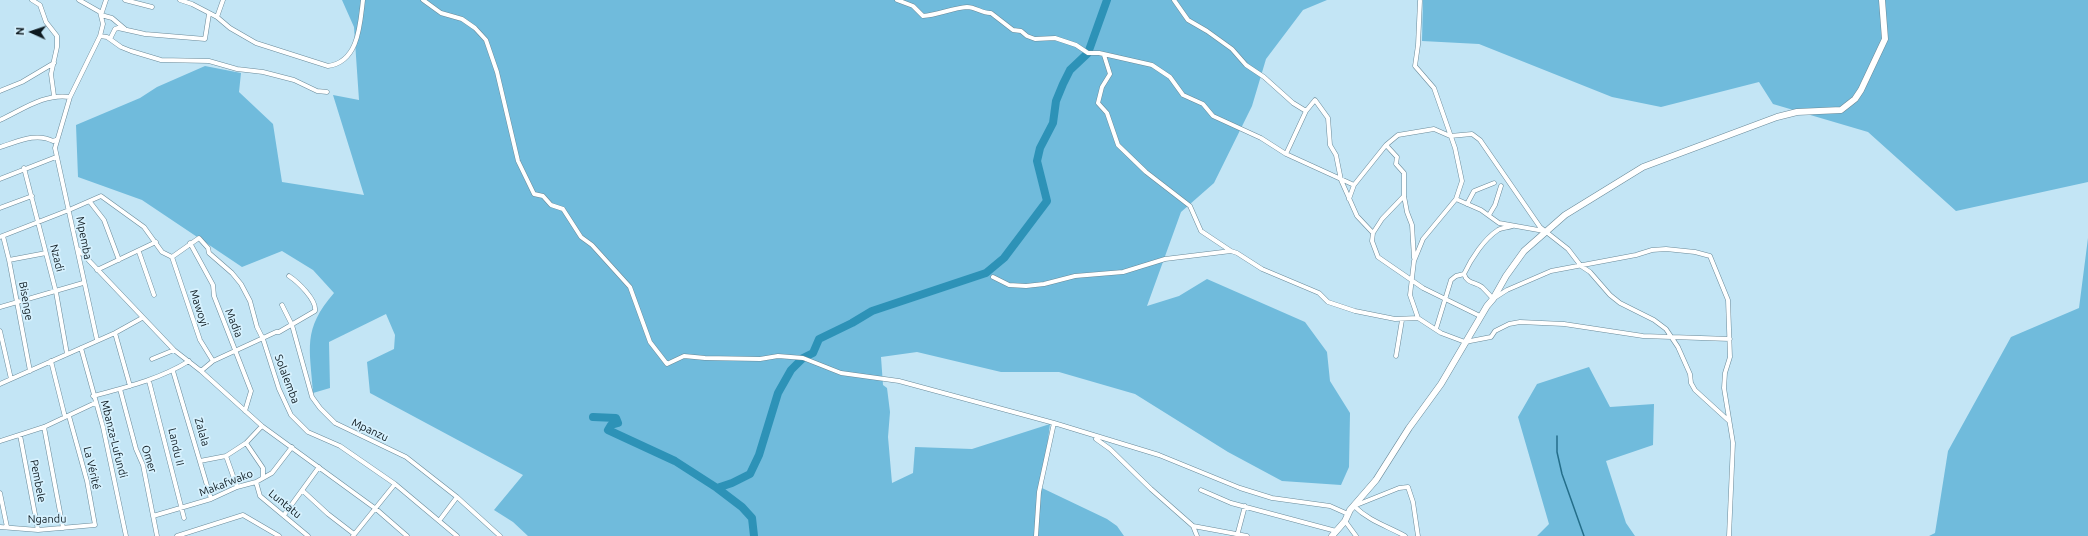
<!DOCTYPE html>
<html>
<head>
<meta charset="utf-8">
<style>
	body { margin:0 }
	#map { position:relative; width:2088px; height:536px; overflow:hidden; background:#c3e5f5; font-family:Ubuntu,sans-serif }
	canvas { display:block }
	.north { position:absolute; left:12px; top:12px; width:40px; height:40px; -webkit-text-stroke:3px #d6f1fe; paint-order:stroke; rotate:273deg; font-size:11px; font-weight:700; line-height:16px; text-align:center; color:#0e1a20 }
	.north::after { content:''; display:block; margin:auto; width:14px; height:18px; background:#0e1a20; clip-path:polygon(50% 0,100% 100%,50% 72%,0 100%) }
</style>
</head>
<body>
<div id="map">
<canvas width="2088" height="536"></canvas>
<div class="north">N</div>
</div>
<script>
const g = document.querySelector('canvas').getContext('2d');
g.lineJoin = 'round';
function fill(path, color) { g.fillStyle = color; g.fill(path, 'evenodd'); }
function strokePath(path, color, width, dash) { g.strokeStyle = color; g.lineWidth = width; g.lineCap = dash ? 'butt' : 'round'; g.setLineDash(dash || []); g.stroke(path); }
function label(font, color, halo, rows, align = 'center') {
  g.font = font + ' Ubuntu,sans-serif'; g.lineWidth = 3.5; g.setLineDash([]); g.textBaseline = 'middle'; g.strokeStyle = halo; g.fillStyle = color; for (const [text, x, y, turn = 0] of rows) {
    g.save(); g.translate(x, y); g.rotate((+turn || 0) * Math.PI / 180); g.textAlign = isNaN(turn) ? turn : align; if (halo) g.strokeText(text, 0, 0); g.fillText(text, 0, 0); g.restore();
  }
}
fill(new Path2D(`
	M342 0H1327L1303 10 1266 59 1252 106 1214 183 1181 212 1147 306 1179 296 1207 279 1305 322 1327 352 1330 381 1350 413 1349 467 1341 485 1282 481 1228 452 1135 394 1059 372H1001L917 352 881 357 883 385 887 388 890 412 888 437 892 483 913 473 915 447 972 449 1050 424 1042 488 1107 519 1117 526 1124 536H528L513 522 494 510 523 475 370 393 367 362 394 349 395 335 386 314 329 342 330 388 313 393C310 348 302 330 334 293L313 270 282 251 242 267 142 200 78 177 76 125 140 98 157 87 205 66 241 73 239 92 273 124 282 182 364 195 333 95 359 100 354 27Z
	M1423 0H2088V182L1956 211 1868 132 1773 104 1759 82 1661 107 1612 97 1479 44 1422 41Z
	M2088 238V536H1929L1935 533 1948 451 2011 337 2079 308Z
	M1589 367 1610 407 1654 404 1653 445 1606 461 1626 523 1635 536H1537L1549 524 1518 417 1537 384Z`), '#70bbdc');
strokePath(new Path2D(`
	M1557 436V452L1562 474 1584 536`), '#246e8a', 1.5);
strokePath(new Path2D(`
	M593 417 616 418 618 423 611 425 608 430 675 461 717 488 742 507 752 518 754 536
	M717 488 732 483 750 474 759 455 778 393 791 370 803 358 813 353 819 339 852 323 872 311 986 273 1004 258 1047 201 1037 161 1040 148 1053 123 1056 101 1063 84 1070 70 1088 53 1107 0`), '#2d92b7', 8);
const street = new Path2D(`
	M32 0 40 5 46 22 57 36V47L51 74 54 96
	M79 0 100 12 103 24 100 36 70 97 55 148 97 340
	M106 0 101 15 112 18 125 29
	M125 0 152 7
	M180 0 192 4 217 17 230 28 256 43 328 66C359 62 360 24 363 0
	M423 0 441 13 462 19 475 28 486 40 497 72 518 161 534 194 543 196 551 205 563 209 581 237 592 245 630 287 650 342 667 364 684 356 705 358 760 359 778 356 803 358 841 373 899 381 1054 423 1159 455 1240 488 1272 498 1330 506 1348 514
	M897 0 913 6 923 16C938 15 952 8 967 7 976 7 983 14 991 13L1013 30 1021 31 1027 36 1035 39 1055 38 1076 45 1088 53H1099L1152 65 1170 77 1183 95 1203 104 1213 116 1261 138 1286 154 1354 185
	M1174 0 1188 20 1207 31 1232 49 1246 65 1264 77 1293 103 1306 111
	M1420 1 1418 45 1415 66 1434 88 1455 148 1462 181 1456 199 1423 239 1414 261 1410 295 1418 318 1441 333 1465 342 1491 337 1495 331 1509 324 1520 322 1564 324 1643 336 1730 339
	M217 17 223 0
	M100 36 107 37 121 47 131 51 161 60 209 61 237 69 263 72 294 80 317 91 327 92
	M110 39 115 29 118 28 145 34 205 39 209 14
	M1104 55 1110 74 1102 87 1098 103 1107 113 1118 145 1146 172 1190 206 1201 231 1231 251
	M0 91 22 82 54 63
	M0 120C22 110 44 93 70 97
	M1386 145 1397 157 1396 164 1404 173V196L1407 212 1412 225 1414 258
	M0 147C17 142 36 132 53 141L56 140
	M1286 154 1306 111 1315 100 1328 118 1330 145 1336 155 1341 180 1357 216 1373 233 1372 241 1378 257 1423 288 1480 316
	M24 168 56 292 67 354
	M0 179 56 157
	M1349 199 1354 185 1386 145 1398 135 1434 129 1450 136 1472 134 1480 140 1540 227 1568 249 1581 266 1590 272 1610 295 1620 303 1654 320 1666 329 1678 347 1690 374 1691 383 1695 390 1729 421
	M1456 199 1481 210 1499 223 1544 231
	M90 202 104 220 119 260
	M1467 204 1474 191 1494 183
	M0 208 32 196
	M1489 215 1495 205 1501 186
	M1513 226C1508 228 1502 227 1498 230 1484 239 1471 259 1464 274 1467 284 1476 282 1482 287 1486 291 1490 295 1493 299L1507 290 1551 271 1636 255 1652 250 1666 249 1695 252 1710 256 1728 300 1730 357 1725 373 1724 388 1733 443 1729 536
	M1373 233 1382 219 1404 196
	M3 236 9 260 30 371
	M0 237 69 210 101 196 144 227 162 252 172 257 199 238 208 248 209 253 232 273 241 284 250 301 257 327 263 339 279 389 291 415 308 432 340 446 395 484 457 536
	M190 243 213 285 214 296 251 391 245 411
	M78 249 174 350 201 371 262 426 376 509 407 536
	M139 252 154 295
	M172 257 200 340 213 361
	M9 260 46 253
	M97 270 156 242
	M993 277 1009 285 1026 286 1044 284 1075 276 1123 272 1165 259 1231 251 1237 253 1262 269 1319 293 1328 302 1355 311 1395 319 1418 318
	M282 305 292 325 312 397 320 408 335 423 406 457 457 497 500 536
	M0 307 83 283
	M1436 329 1451 280 1456 276 1464 274
	M0 331 11 379
	M115 333 130 386
	M81 348 103 427 126 536
	M1396 356 1402 320
	M152 359 174 350
	M51 361 65 417
	M173 371 211 499
	M201 371 213 361 276 332H279L315 311C317 300 298 282 289 276
	M149 381 184 518
	M0 384 115 333 142 318
	M120 389 136 449 143 465 157 536
	M93 396C127 387 160 379 189 361
	M44 427 63 528
	M20 435 38 530
	M1096 439 1110 449 1151 489 1193 526 1197 536
	M0 441 44 427 95 403
	M246 443 263 468V477
	M226 456 237 487
	M200 461 226 456 246 443 262 426
	M256 482 260 496 308 536
	M1201 490 1231 503 1336 531
	M303 491 328 514 354 534
	M0 493 7 527
	M284 515 319 467
	M153 516 211 499 237 487 256 482 272 473 292 447
	M439 521 457 497
	M1345 521 1356 536
	M1193 526 1247 536
	M0 527 38 530 95 525 87 481 69 416
	M177 536 243 515 279 536
	M353 536 395 484
	M1036 536 1039 492 1054 423
	M1237 536 1245 506
	M1405 536C1387 526 1369 521 1354 506L1399 488 1408 487 1413 502 1418 536`);
const secondary = new Path2D(`
	M1332 536 1345 521 1350 510 1376 480 1409 428 1441 384 1487 306 1493 299 1506 276 1524 251 1565 215 1643 167 1777 117 1797 112 1841 110 1855 99 1861 90 1885 39 1882 0`);
strokePath(street, '#6a8a99', 5);
strokePath(secondary, '#6a8a99', 7);
strokePath(street, '#fff', 4);
strokePath(secondary, '#fff', 6);
label('11px', '#0e1a20', '#d6f1fe', [
	["Mpemba",84,238,79],
	["Nzadi",57,258,76],
	["Bisenge",26,301,80],
	["Mawoyi",199,308,72],
	["Madia",234,323,68],
	["Solalemba",287,379,69],
	["Mpanzu",370,430,25],
	["Zalala",202,432,74],
	["Mbanza-Lufundi",114,439,76],
	["Landu II",176,447,77],
	["Omer",149,459,73],
	["La Vérité",92,468,77],
	["Pembele",38,481,79],
	["Makafwako",226,483,-21],
	["Luntatu",285,504,39],
	["Ngandu",47,519,-1]
]);
</script>
</body>
</html>
